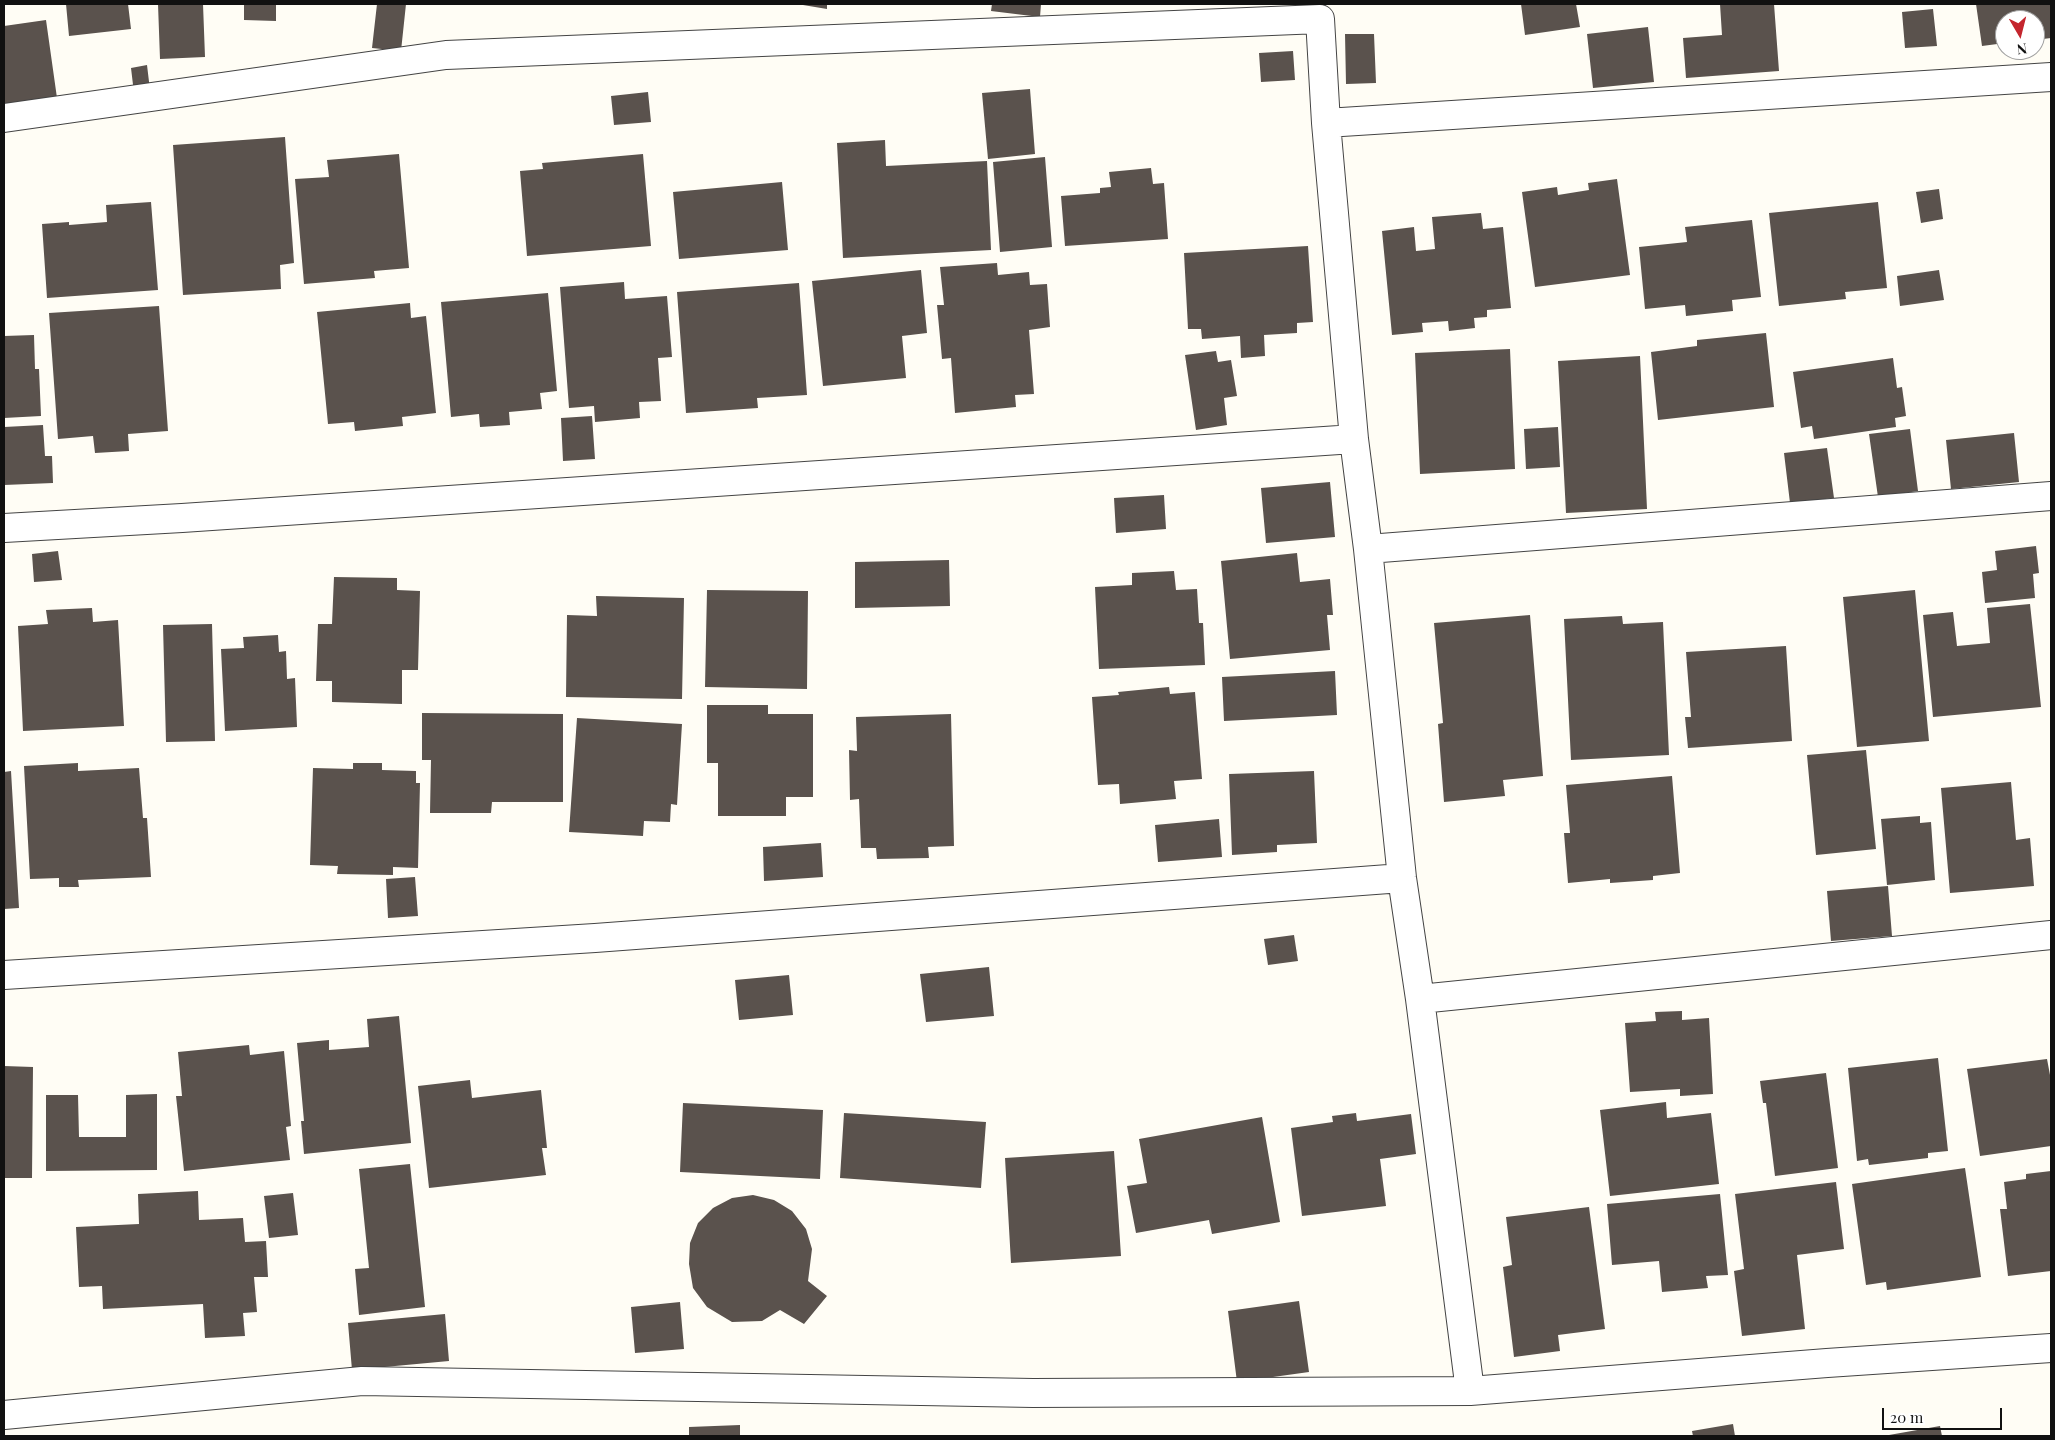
<!DOCTYPE html>
<html>
<head>
<meta charset="utf-8">
<style>
	body { margin:0 }
	#map { position:relative; width:2055px; height:1440px; overflow:hidden; background:#fffdf5; font-family:"Playfair Display",serif }
	canvas { display:block }
	.frame { position:absolute; inset:0; border:5px solid #111; pointer-events:none }
	.north { position:absolute; left:1995px; top:10px; width:50px; height:50px; box-sizing:border-box; background:#fff; border:1px solid #a0a0a0; border-radius:50%; rotate:172deg; font-size:14px; font-weight:700; line-height:20px; text-align:center; color:#111 }
	.north::after { content:''; display:block; margin:auto; width:18px; height:22px; background:#c4262e; clip-path:polygon(50% 0,100% 100%,50% 72%,0 100%) }
	.scale { position:absolute; left:1882px; top:1408px; width:120px; height:22px; box-sizing:border-box; border:2px solid #111; border-top:0; padding-left:6px; font-size:15px; line-height:18px; white-space:nowrap; color:#111; -webkit-text-stroke:4px #fff; paint-order:stroke }
</style>
</head>
<body>
<div id="map">
<canvas width="2055" height="1440"></canvas>
<div class="frame"></div>
<div class="north">N</div>
<div class="scale">20 m</div>
</div>
<script>
const g = document.querySelector('canvas').getContext('2d');
g.lineJoin = 'round';
function fill(path, color) { g.fillStyle = color; g.fill(path, 'evenodd'); }
function strokePath(path, color, width, dash) { g.strokeStyle = color; g.lineWidth = width; g.lineCap = dash ? 'butt' : 'round'; g.setLineDash(dash || []); g.stroke(path); }
fill(new Path2D(`
	M66 4H128L131 29 69 36Z
	M158 4H203L205 57 160 59Z
	M244 4H276V21L244 20Z
	M377 4H406L401 51 372 48Z
	M797 4H827V9Z
	M992 4H1041L1040 17 991 11Z
	M1521 4H1576L1580 27 1525 35Z
	M1720 4H1774L1779 71 1686 78 1683 38 1722 35Z
	M1976 4H2051V38L2035 40V20H2005V43L1982 46Z
	M1933 9 1937 46 1905 48 1902 12Z
	M46 20 57 98 4 105V26Z
	M1648 27 1654 82 1593 88 1587 34Z
	M1345 34H1374L1376 83 1346 84Z
	M1293 51 1295 80 1261 82 1259 53Z
	M147 65 150 90 134 93 131 68Z
	M1030 89 1035 154 988 159 982 93Z
	M648 92 651 122 614 125 611 96Z
	M285 137 294 263 280 265 281 289 183 295 173 145Z
	M885 140 886 166 987 161 991 250 843 258 837 143Z
	M399 154 409 268 374 271 375 278 304 284 295 179 329 177 327 160Z
	M643 154 651 246 527 256 520 171 543 169 542 163Z
	M1045 157 1052 247 1000 252 993 162Z
	M1151 168 1153 184 1164 183 1168 239 1065 246 1061 196 1100 193V188L1111 187 1109 172Z
	M1617 179 1630 275 1535 287 1522 192 1557 187 1558 195 1589 190 1588 183Z
	M782 182 788 250 679 259 673 192Z
	M1939 189 1943 219 1921 223 1916 192Z
	M151 202 158 290 47 298 42 224 69 222V225L107 222 106 205Z
	M1878 202 1887 288 1845 292 1846 299 1779 306 1769 213Z
	M1481 213 1483 229 1503 227 1511 308 1487 310V317L1474 318 1475 328 1449 331 1448 321 1422 323 1423 332 1392 335 1382 231 1414 227 1416 251 1435 249 1432 217Z
	M1752 220 1761 297 1732 300 1733 311 1686 316 1685 305 1645 309 1639 247 1687 242 1685 227Z
	M1308 246 1313 322 1297 323V333L1264 335 1265 356 1241 358 1240 336 1202 339 1201 329H1188L1184 253Z
	M997 263 998 275 1029 272 1030 285 1047 284 1050 327 1029 330 1034 394 1015 395 1016 407 955 413 951 358 942 359 937 305H944L940 267Z
	M921 270 927 333 902 336 906 378 823 386 812 281Z
	M1939 270 1944 300 1900 306 1897 276Z
	M624 282 625 299 667 296 672 357 658 358 661 401 639 402 640 418 595 422 594 406 569 408 560 287Z
	M799 283 807 395 757 398 758 408 686 413 677 292Z
	M548 293 557 391 540 393 542 409 509 412 510 425 480 427 479 414 451 417 441 302Z
	M410 303 411 318 426 316 436 413 402 417 403 426 355 431 354 422 328 424 317 312Z
	M159 306 168 431 128 434 129 451 95 453 93 436 58 439 49 313Z
	M1766 333 1774 407 1658 420 1651 352 1697 346V340Z
	M34 335 35 369H39L41 416 4 418V336Z
	M1510 349 1515 469 1420 474 1415 353Z
	M1216 351 1218 362 1231 360 1237 396 1224 398 1227 425 1196 430 1185 355Z
	M1640 356 1647 509 1566 513 1558 361Z
	M1893 358 1897 388 1902 387 1906 416 1895 418 1896 427 1814 439 1812 426 1801 428 1793 372Z
	M592 416 595 459 563 461 561 418Z
	M43 425 45 456H52L53 483 4 485V427Z
	M1558 427 1560 467 1526 469 1524 429Z
	M1910 429 1918 491 1878 497 1869 434Z
	M2014 433 2019 482 1951 489 1946 440Z
	M1827 448 1834 498 1790 503 1784 453Z
	M1330 482 1335 537 1266 543 1261 488Z
	M1164 495 1166 529 1116 533 1114 498Z
	M2036 546 2039 573 2033 574 2035 598 1985 603 1982 572 1997 570 1995 551Z
	M58 551 62 580 34 582 32 554Z
	M1297 553 1300 582 1330 579 1333 615H1327L1330 650 1230 659 1221 561Z
	M949 560 950 606 855 608V562Z
	M1174 571 1176 590 1197 589 1199 623H1203L1205 665 1099 669 1095 587 1132 585V573Z
	M334 577 397 578V590L420 591 418 670H402V704L332 702V681H316L318 624H332Z
	M707 590 808 591 807 689 705 687Z
	M1915 590 1929 741 1857 747 1843 597Z
	M596 596 684 598 682 699 566 697 567 615 597 616Z
	M2030 604 2041 707 1933 717 1923 615 1953 612 1957 646 1990 643 1987 608Z
	M92 608 93 622 118 620 124 726 23 731 18 626 48 624 46 610Z
	M1530 615 1543 776 1503 780 1505 796 1444 802 1438 724 1443 723 1434 623Z
	M1622 616 1623 624 1663 622 1669 755 1571 760 1564 619Z
	M212 624 215 741 166 742 163 625Z
	M278 635 279 652 286 651 287 679 295 678 297 727 225 731 221 649 244 648 243 637Z
	M1786 646 1792 741 1688 748 1685 717H1691L1686 652Z
	M1335 671 1337 715 1224 721 1222 677Z
	M1169 687 1170 694 1195 692 1202 779 1174 781 1176 799 1120 804 1119 784 1098 785 1092 697 1119 695 1118 692Z
	M707 705H768V714H813V797H786V816H718V763H707Z
	M422 713 563 714V802H492L491 813H430L431 760H422Z
	M951 714 954 846 928 847 929 858 877 859 876 848H861L859 799 850 800 849 750 857 751 856 717Z
	M577 718 682 724 677 805 671 804 670 822 644 821 643 836 569 832Z
	M1866 750 1876 849 1816 855 1807 755Z
	M78 763V771L139 768 143 818H147L151 877 78 880 79 887H59V878L30 879 24 766Z
	M353 763H382V770L416 771V783H420L418 868 393 867V875L337 874 338 866 310 865 313 768 353 769Z
	M11 771 19 908 4 909V772Z
	M1314 771 1317 843 1277 845V852L1232 855 1229 774Z
	M1672 776 1680 873 1653 876V880L1610 883V879L1568 883 1564 833H1570L1566 785Z
	M2011 782 2016 840 2030 838 2034 886 1950 893 1941 788Z
	M1920 816V823L1931 822 1935 880 1887 885 1881 819Z
	M1219 819 1222 857 1158 862 1155 825Z
	M821 843 823 877 764 881 763 847Z
	M415 877 418 916 388 918 386 879Z
	M1888 886 1892 936 1831 941 1827 891Z
	M1294 935 1298 961 1268 965 1264 939Z
	M989 967 994 1016 926 1022 920 974Z
	M789 975 793 1015 739 1020 735 980Z
	M1682 1011V1020L1709 1018 1713 1094 1680 1096V1089L1630 1092 1625 1023 1656 1021 1655 1012Z
	M399 1016 411 1143 304 1154 301 1121H304L297 1043 329 1040V1050L369 1047 367 1019Z
	M249 1045 250 1055 284 1051 291 1126 286 1127 290 1160 184 1171 176 1096H182L178 1052Z
	M1938 1058 1948 1151 1928 1153V1158L1869 1165 1868 1159 1857 1161 1848 1068Z
	M2047 1059 2050 1075H2051V1146L1980 1156 1967 1069Z
	M4 1066 33 1067 32 1178H4Z
	M1826 1073 1838 1168 1775 1176 1766 1103H1763L1760 1081Z
	M470 1080 472 1098 541 1090 547 1148H542L546 1175 429 1188 418 1086Z
	M157 1094V1170L46 1171V1095H78L79 1137H126V1095Z
	M1666 1102 1667 1118 1711 1113 1719 1184 1610 1196 1600 1110Z
	M683 1103 823 1110 820 1179 680 1172Z
	M844 1113 986 1122 981 1188 840 1178Z
	M1356 1113 1357 1121 1411 1114 1416 1154 1380 1159 1386 1206 1302 1216 1291 1128 1333 1122 1332 1116Z
	M1262 1117 1280 1222 1212 1234 1209 1220 1136 1233 1127 1186 1147 1183 1139 1139Z
	M1114 1151 1121 1256 1011 1263 1005 1158Z
	M410 1164 425 1307 359 1315 355 1269 369 1268 359 1169Z
	M1965 1168 1981 1277 1887 1290 1886 1282 1866 1285 1852 1184Z
	M2051 1171V1271L2008 1276 2000 1209H2007L2004 1182 2026 1179V1174Z
	M1836 1182 1844 1249 1797 1255 1805 1329 1742 1336 1734 1271 1744 1269 1735 1194Z
	M198 1191 199 1220 243 1218 245 1242 266 1241 268 1277H254L257 1312 243 1313 245 1336 205 1338 203 1304 103 1309 102 1286 79 1287 76 1227 139 1224 138 1194Z
	M293 1193 298 1235 269 1238 264 1196Z
	M1720 1194 1728 1275 1706 1276 1708 1288 1662 1292 1659 1261 1612 1265 1607 1204Z
	M753 1195 774 1200 792 1211 806 1229 812 1249 808 1281 827 1296 804 1324 780 1310 762 1321 732 1322 707 1307 693 1288 689 1264 690 1243 698 1223 713 1208 732 1198Z
	M1589 1207 1605 1329 1558 1335 1560 1351 1514 1357 1503 1267 1512 1265 1506 1217Z
	M1299 1301 1309 1372 1237 1382 1228 1311Z
	M680 1302 684 1349 635 1353 631 1307Z
	M445 1314 449 1361 352 1370 348 1323Z
	M1733 1424 1735 1436H1693L1692 1431Z
	M740 1425V1436H689V1427Z
	M1940 1426 1942 1436H1889V1435Z`), '#5a524d');
const street = new Path2D(`
	M4 118 446 55 1320 19 1326 123 1354 439 1368 549 1402 878 1420 999 1470 1391
	M1326 123 2051 77
	M4 528 182 518 1354 439
	M1368 549 2051 496
	M4 975 595 938 1402 878
	M1420 999 2051 935
	M4 1415 362 1381 1033 1393 1470 1391 1827 1363 2051 1348`);
strokePath(street, '#444', 30);
strokePath(street, '#fff', 28);
</script>
</body>
</html>
